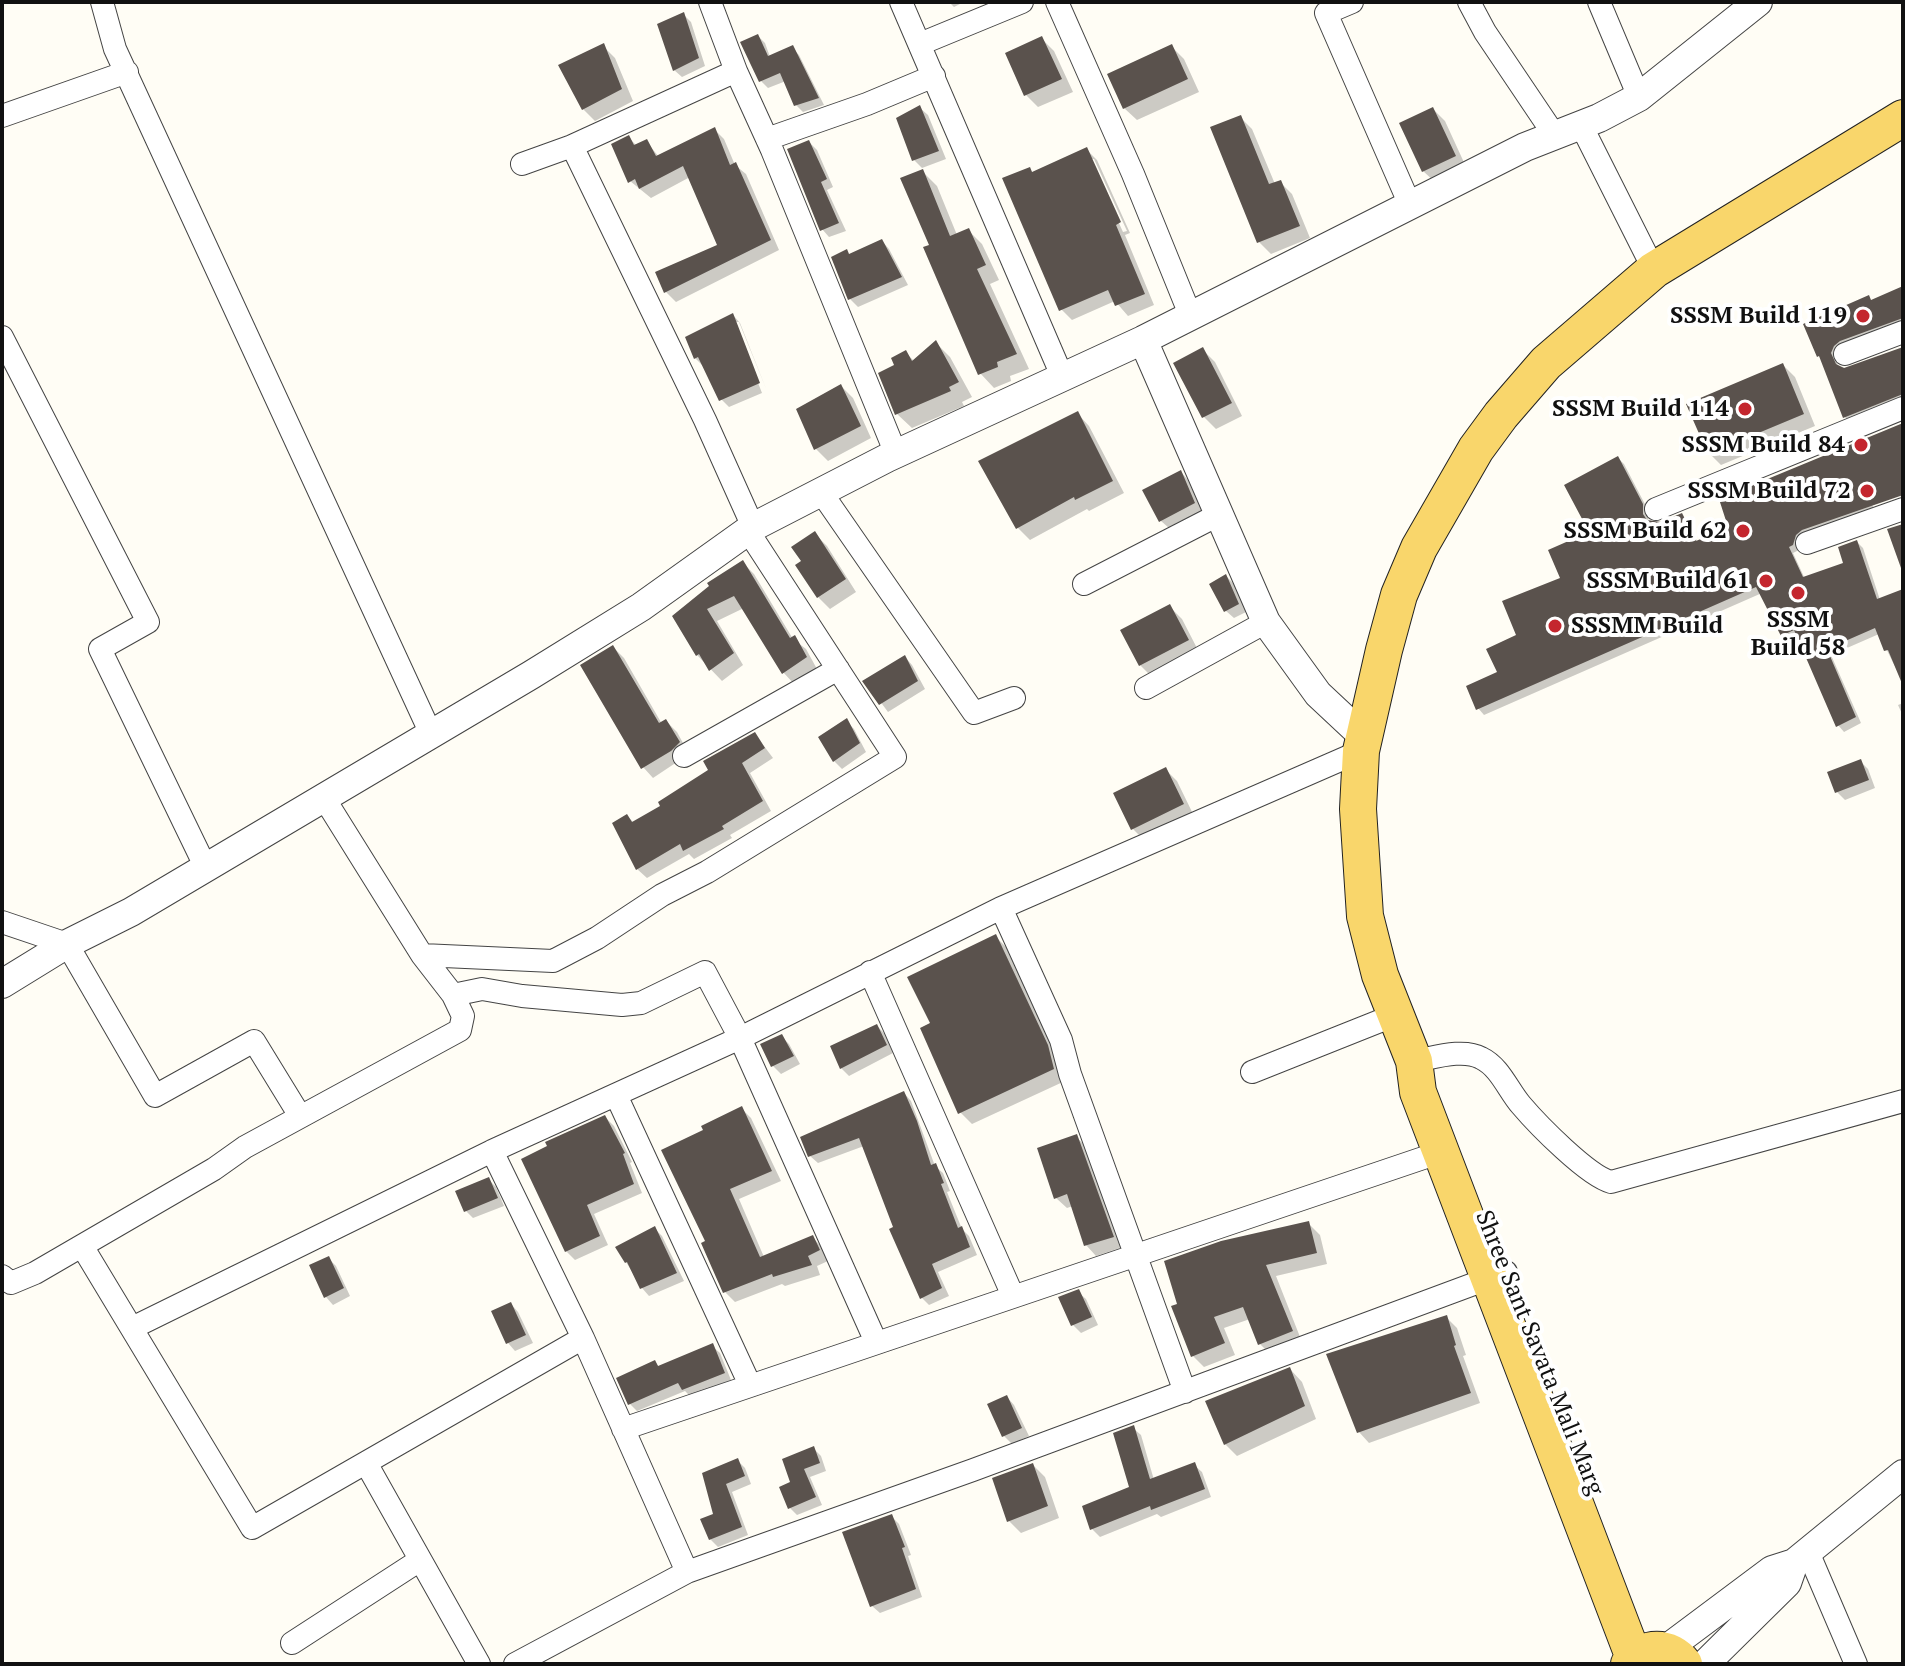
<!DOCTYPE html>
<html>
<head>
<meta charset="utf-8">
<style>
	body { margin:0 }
	#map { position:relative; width:1905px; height:1666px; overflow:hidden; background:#fffdf5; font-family:"PT Serif",serif }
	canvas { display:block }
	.frame { position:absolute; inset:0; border:4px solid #111; pointer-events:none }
</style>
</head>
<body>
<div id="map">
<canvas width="1905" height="1666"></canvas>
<div class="frame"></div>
</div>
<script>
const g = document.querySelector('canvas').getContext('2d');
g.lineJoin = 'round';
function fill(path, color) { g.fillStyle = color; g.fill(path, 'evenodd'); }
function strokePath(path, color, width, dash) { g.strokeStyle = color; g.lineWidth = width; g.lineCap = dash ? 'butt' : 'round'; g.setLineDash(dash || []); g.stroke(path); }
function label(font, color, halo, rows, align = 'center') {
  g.font = font + ' "PT Serif",serif'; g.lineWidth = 8; g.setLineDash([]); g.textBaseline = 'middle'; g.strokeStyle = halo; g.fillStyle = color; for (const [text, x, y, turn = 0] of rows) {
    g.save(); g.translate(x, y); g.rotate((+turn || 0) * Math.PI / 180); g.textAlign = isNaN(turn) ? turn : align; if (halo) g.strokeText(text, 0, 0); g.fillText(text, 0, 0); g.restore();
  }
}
fill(new Path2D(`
	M949 2H964L954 7Z
	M684 15 691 22 705 66 682 77 674 70Z
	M758 36 765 43 770 57 792 48 799 55 824 105 803 112 796 105 786 81 768 88 761 81Z
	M1042 39 1054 51 1073 92 1038 107 1026 95Z
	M603 46 615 58 633 101 595 121 583 109Z
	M1172 47 1184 59 1199 92 1137 120 1124 108Z
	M920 108 928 115 946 159 922 168 914 160Z
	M1433 109 1445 121 1467 169 1436 183 1423 171Z
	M1240 117 1252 129 1275 184 1280 182 1292 194 1310 238 1271 254 1259 242Z
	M714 129 724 139 735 165 746 174 779 250 676 302 666 292 657 273 720 246 690 177 651 198 630 181 629 138 637 146 646 141 659 157Z
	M809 142 817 150 833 187 827 190 846 231 829 237 822 229Z
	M1086 149 1097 160 1130 233 1125 235 1154 305 1128 316 1115 301 1072 320 1061 309 1029 169 1033 173ZM1090 159H1094L1127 231 1123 232Z
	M923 172 937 186 957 235 968 230 982 244 999 280 990 284 1029 369 1010 376 1011 381 994 388 980 373 932 246Z
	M882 241 889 249 908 285 858 307 850 299 833 258 851 256Z
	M1903 289V325L1839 352 1837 366 1849 369 1903 349V403L1850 423 1844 416 1823 360 1819 356 1872 301Z
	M733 315 740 323 767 391 739 322H734L762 393 729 407 721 399 703 366 695 358Z
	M936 343 950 357 972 397 962 402 964 406 912 428 897 414V366L906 353 915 362Z
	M1203 350 1215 362 1242 416 1216 429 1204 417Z
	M1783 365 1795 377 1815 426 1721 465 1709 453Z
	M841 386 853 398 871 438 828 461 816 449Z
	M1077 413 1089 426 1124 493 1089 511 1087 509 1030 540 1018 528Z
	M1903 424V499L1899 495 1867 491 1875 512 1801 541 1799 550 1793 553 1805 579 1845 564 1857 542 1863 548 1880 600 1903 594V683L1879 634 1831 655 1861 723 1844 732 1838 725 1798 636 1789 640 1782 634 1762 593 1484 715 1478 708 1518 636 1563 579 1592 532 1618 458 1624 464 1649 512 1648 522 1661 524 1682 516 1688 522 1698 543 1731 528Z
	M1181 472 1188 480 1202 511 1169 528 1161 521Z
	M815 534 827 546 856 592 830 609 818 597 803 562Z
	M743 563 754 574 793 639 806 649 817 669 794 684 783 672 744 608 717 621 743 665 722 681 697 655 674 617Z
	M1226 576 1234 584 1246 612 1234 618 1226 611Z
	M1170 607 1182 619 1199 652 1152 677 1140 665Z
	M613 647 624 658 662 724 666 721 677 732 689 754 653 778 643 767Z
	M905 657 912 665 925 689 888 712 865 681Z
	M1903 703V716L1898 705Z
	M846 721 854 729 866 752 842 769 834 761Z
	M755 734 773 758 750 773 771 811 730 835 732 838 694 859 689 854 647 878 637 869 627 816 634 823 662 806Z
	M1860 761 1868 769 1875 788 1845 800 1837 792Z
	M1165 769 1177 781 1194 816 1145 841 1133 829Z
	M995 936 1007 948 1059 1059 1065 1081 972 1124 960 1112 933 1024Z
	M877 1026 885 1034 893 1053 849 1076 841 1068Z
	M782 1037 789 1044 800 1064 781 1074 773 1066Z
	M904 1093 911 1101 935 1166 943 1173 950 1191 947 1192 962 1229 969 1236 977 1255 938 1272 949 1296 929 1305 921 1297 864 1146 818 1163 810 1156Z
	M741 1108 751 1118 781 1181 739 1199 764 1257 813 1238 823 1248 828 1261 817 1266 820 1275 785 1286 782 1284 735 1302 725 1292 708 1242 705 1131Z
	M605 1117 614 1126 632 1162 630 1163 642 1193 594 1214 608 1245 575 1260 566 1251Z
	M1076 1137 1087 1147 1123 1247 1096 1256 1086 1245 1073 1206 1067 1208 1056 1198Z
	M488 1179 496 1187 504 1206 473 1218 466 1211Z
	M1309 1224 1320 1235 1327 1264 1276 1276 1302 1342 1271 1355 1260 1344 1250 1319 1224 1328 1235 1355 1204 1367 1193 1356 1173 1307Z
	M654 1228 662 1236 684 1281 649 1296 642 1288 626 1262Z
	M328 1258 336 1266 350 1296 333 1305 326 1297Z
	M1078 1292 1086 1299 1098 1325 1081 1333 1073 1325 1060 1298Z
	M511 1304 518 1312 533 1343 515 1351 508 1343 493 1312Z
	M1446 1317 1457 1328 1466 1355 1463 1356 1480 1403 1369 1443 1359 1432Z
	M712 1346 720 1353 731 1380 691 1397 685 1391 637 1411 630 1404 655 1362 660 1368Z
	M1290 1369 1302 1382 1316 1419 1237 1456 1225 1444Z
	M1007 1397 1014 1405 1029 1436 1012 1444 1004 1436Z
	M1133 1428 1141 1435 1154 1480 1194 1465 1202 1472 1211 1497 1161 1517 1157 1514 1100 1537 1092 1529 1131 1488Z
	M813 1448 821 1456 826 1471 810 1477 822 1505 797 1515 790 1508 793 1483Z
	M737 1460 745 1468 751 1484 732 1492 748 1535 718 1547 710 1539 715 1515 704 1475Z
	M1033 1465 1045 1477 1059 1518 1021 1533 1009 1521Z
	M891 1516 899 1524 911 1555 908 1556 922 1597 880 1613 872 1606Z`), '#0003');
fill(new Path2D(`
	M684 12 699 58 673 71 657 24Z
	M758 34 768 56 793 45 819 98 794 106 780 73 759 82 740 42Z
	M1042 36 1062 79 1024 96 1005 53Z
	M604 43 622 89 582 110 558 65Z
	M1172 44 1188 79 1123 109 1107 74Z
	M920 105 939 151 912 161 896 118Z
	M1433 107 1456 156 1422 172 1399 123Z
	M1241 115 1269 184 1281 180 1300 226 1257 243 1210 127Z
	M715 127 730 165 736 162 771 240 664 293 655 272 717 245 683 166 639 189 635 179 628 183 611 144 629 135 634 145 647 139 656 156Z
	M809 140 827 179 821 182 839 223 820 231 787 149Z
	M1087 147 1121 222 1116 225 1145 294 1115 306 1108 290 1059 311 1002 178 1030 167 1032 172Z
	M923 169 950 236 969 228 986 265 977 269 1017 354 997 362 998 367 978 375 923 247 929 245 900 178Z
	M882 239 902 277 848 300 831 257 847 249 849 254Z
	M1903 286V318L1840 341 1834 346 1831 353 1836 364 1844 368 1903 347V394L1843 418 1819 356 1817 357 1803 324 1869 295 1871 300Z
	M733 313 760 383 719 401 698 357 694 359 685 337Z
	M936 340 959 382 949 387 951 391 895 415 878 373 894 365 891 358 906 350 912 361Z
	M1203 347 1232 403 1202 418 1173 363Z
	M1783 363 1804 414 1708 454 1686 404Z
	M841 384 861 426 814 450 796 409Z
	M1078 411 1113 481 1075 500 1074 497 1016 529 978 461Z
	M1903 423V495L1802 530 1796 535 1793 545 1789 547 1803 577 1843 563 1838 547 1857 540 1877 599 1903 589V686L1888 650 1884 651 1875 628 1827 649 1856 717 1836 727 1794 630 1781 636 1756 587 1476 710 1466 686 1497 672 1486 649 1516 635 1502 601 1560 578 1548 550 1589 532 1564 485 1618 456 1643 504V514L1647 520 1661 522 1682 513 1696 541 1728 527 1719 499Z
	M1181 470 1195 503 1159 522 1142 490Z
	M1903 524V567L1901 568 1887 529Z
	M815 531 846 579 817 598 795 565 801 561 791 547Z
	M743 560 790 638 795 635 807 657 782 674 734 596 707 609 734 653 709 671 699 654 696 656 672 616 709 586 707 583Z
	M1226 574 1239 604 1224 612 1209 584Z
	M1170 604 1189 640 1139 666 1120 630Z
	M613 645 659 723 666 719 680 742 671 751 641 769 580 665Z
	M905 655 918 681 879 705 862 681Z
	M847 718 860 743 833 762 818 737Z
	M755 732 765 748 742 763 763 801 722 826 724 829 683 851 680 844 636 870 612 823 627 814 632 822 660 806 658 802 708 770 703 761Z
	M1861 759 1869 780 1835 793 1827 772Z
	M1166 767 1184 804 1131 830 1113 793Z
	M996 934 1048 1045 1054 1069 958 1114 920 1028 930 1023 907 977Z
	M877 1024 887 1045 840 1069 830 1046Z
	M782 1034 794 1056 771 1067 760 1044Z
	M904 1091 917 1121 931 1165 936 1163 944 1183 941 1184 958 1228 962 1226 970 1247 932 1264 942 1288 920 1299 889 1229 893 1227 859 1138 808 1157 800 1137Z
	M742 1106 772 1171 730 1189 760 1257 813 1235 820 1250 808 1256 812 1265 773 1277 772 1274 723 1293 701 1243 705 1241 661 1150 703 1130 701 1126Z
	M605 1115 625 1153 623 1154 634 1184 587 1205 600 1236 565 1252 521 1159 547 1146 545 1142Z
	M1077 1134 1114 1237 1084 1246 1067 1194 1054 1199 1037 1148Z
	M489 1177 498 1198 464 1212 455 1191Z
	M1309 1221 1317 1253 1266 1265 1293 1331 1258 1345 1243 1307 1214 1317 1225 1343 1191 1357 1171 1306 1177 1304 1164 1261 1221 1241Z
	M655 1226 677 1273 640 1289 627 1262 625 1263 615 1247Z
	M329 1256 344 1288 324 1298 309 1265Z
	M1079 1289 1092 1317 1071 1326 1058 1297Z
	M511 1302 526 1335 506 1344 491 1311Z
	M1447 1315 1456 1345 1454 1346 1471 1393 1357 1433 1326 1354Z
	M713 1343 725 1373 682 1390 678 1383 628 1405 616 1378 655 1360 658 1366Z
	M1290 1367 1305 1406 1224 1445 1205 1401Z
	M1007 1395 1022 1428 1002 1437 987 1404Z
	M1134 1425 1150 1479 1195 1462 1205 1489 1151 1510 1150 1506 1090 1530 1082 1506 1129 1487 1113 1433Z
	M814 1446 820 1463 804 1469 816 1497 788 1509 779 1487 790 1482 782 1459Z
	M738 1458 745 1476 726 1484 742 1527 709 1540 700 1519 713 1514 702 1473Z
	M1033 1463 1048 1506 1007 1522 992 1478Z
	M892 1514 905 1547 902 1548 916 1589 870 1607 842 1532Z`), '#5a524d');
const minor = new Path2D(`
	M102 2 115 49 431 734
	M710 2 736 71
	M901 2 1062 376
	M1057 2 1133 174 1191 317
	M1352 2 1326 13 1410 205
	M1469 2 1485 32 1555 136
	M1599 2 1639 97
	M920 44 1022 2
	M2 116 127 72
	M1581 125 1654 270
	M767 139 867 104 934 76
	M572 146 705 420 753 527
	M522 164 572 146 736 71 772 150 896 454
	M2 337 148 622 100 649 206 868
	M1845 354 1903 332
	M821 492 974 713 1014 698
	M1656 509 1903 408
	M1807 543 1903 509
	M1084 584 1220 514
	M1146 688 1266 622
	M684 756 838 669
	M324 798 422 955
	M1001 908 1061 1040 1070 1074 1185 1392
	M2 922 67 944 155 1096 254 1041 300 1116
	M870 972 1013 1296
	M453 995 482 989 522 996 622 1005 641 1003 705 972 740 1038 876 1342
	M1414 1061C1433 1058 1463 1048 1481 1058 1500 1067 1508 1090 1521 1105 1538 1125 1588 1176 1611 1182L1903 1101
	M1252 1072 1395 1015
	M616 1095 750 1385
	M492 1151 583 1338 687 1572
	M82 1246 252 1528 583 1338
	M2 1276 11 1283 35 1273 214 1169 245 1147 460 1030 463 1016 453 995 422 955 553 961 597 938 662 895 707 872 895 757 748 531
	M132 1328 492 1151 740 1038 1001 908 1361 751
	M623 1429 1441 1152
	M366 1463 479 1664
	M1808 1552 1856 1664
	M292 1643 420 1560
	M515 1664 687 1572 973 1470 1506 1272`);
const tertiary = new Path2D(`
	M1143 340 1266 622 1318 694 1365 738
	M2 984 67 944 131 912 531 675 641 607 753 527 887 458 1143 340 1525 147 1599 118 1639 97 1758 2
	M1665 1650 1772 1570 1794 1563 1903 1474
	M1705 1664 1787 1583 1794 1563`);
const primary = new Path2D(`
	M1634 1658 1418 1092 1414 1061 1380 975 1365 916 1358 809 1361 751 1384 650 1399 595 1419 548 1476 449 1501 415 1546 363 1654 270 1903 118
	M1629 1664C1644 1645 1670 1645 1684 1664`);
strokePath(minor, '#444', 24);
strokePath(tertiary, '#444', 30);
strokePath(primary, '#222', 38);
strokePath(minor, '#fff', 22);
strokePath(tertiary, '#fff', 28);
strokePath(primary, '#f9d66b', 36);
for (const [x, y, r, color] of [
	[1863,316,8,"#c4262e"],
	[1745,409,8,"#c4262e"],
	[1861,445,8,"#c4262e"],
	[1867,491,8,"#c4262e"],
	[1743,531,8,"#c4262e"],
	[1766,581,8,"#c4262e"],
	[1798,593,8,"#c4262e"],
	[1555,626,8,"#c4262e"]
]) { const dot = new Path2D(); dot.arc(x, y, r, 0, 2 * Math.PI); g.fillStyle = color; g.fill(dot); strokePath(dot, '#fff', 3); }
label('bold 24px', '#111', '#fff', [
	["SSSM Build 119",1847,316],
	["SSSM Build 114",1729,409],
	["SSSM Build 84",1845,445],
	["SSSM Build 72",1851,491],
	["SSSM Build 62",1727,531],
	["SSSM Build 61",1750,581],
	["SSSM",1798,620,"center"],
	["Build 58",1798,648,"center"],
	["SSSMM Build",1571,626,"left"]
], 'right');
label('24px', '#111', '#fff', [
	["Shree Sant Savata Mali Marg",1539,1353,68]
]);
</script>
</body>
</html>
